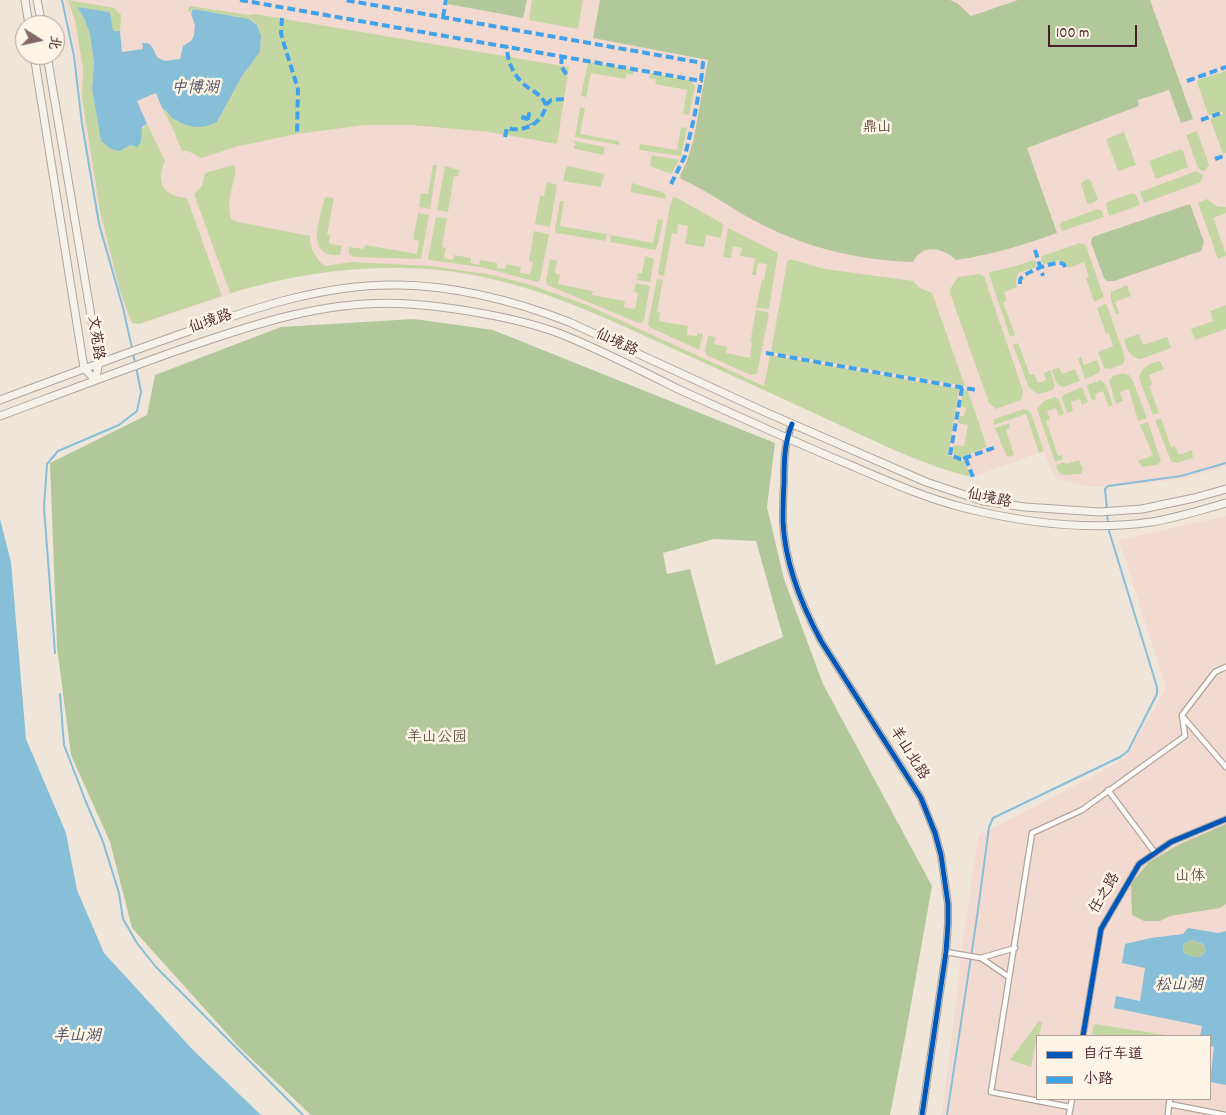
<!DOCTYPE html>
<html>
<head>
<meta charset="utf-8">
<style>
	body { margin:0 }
	#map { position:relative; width:1226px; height:1115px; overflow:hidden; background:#efe6d9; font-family:Dekko,"LXGW WenKai TC",sans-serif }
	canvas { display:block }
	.legend { position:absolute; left:1036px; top:1035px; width:175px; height:65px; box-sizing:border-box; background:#fcf5e5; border:1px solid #b59f9b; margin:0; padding:6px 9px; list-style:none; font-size:15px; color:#4a1f2b }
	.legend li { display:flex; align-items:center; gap:10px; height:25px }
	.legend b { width:25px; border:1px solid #b59f9b }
	.north { position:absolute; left:15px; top:15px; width:50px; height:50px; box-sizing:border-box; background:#fcf5e5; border:1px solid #b59f9b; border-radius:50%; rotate:100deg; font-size:14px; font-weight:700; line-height:20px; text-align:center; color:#4a1f2b }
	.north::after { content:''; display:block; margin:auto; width:18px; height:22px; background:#846568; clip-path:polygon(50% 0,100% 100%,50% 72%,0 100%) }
	.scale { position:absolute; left:1048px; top:25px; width:89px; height:22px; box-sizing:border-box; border:2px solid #4a1f2b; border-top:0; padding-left:6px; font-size:15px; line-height:18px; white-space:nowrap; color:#4a1f2b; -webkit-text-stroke:4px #fcf5e5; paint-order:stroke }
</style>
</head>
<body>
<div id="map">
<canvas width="1226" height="1115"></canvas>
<ul class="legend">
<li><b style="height:6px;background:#0057b8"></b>自行车道</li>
<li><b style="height:6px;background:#40a2eb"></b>小路</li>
</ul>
<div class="north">北</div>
<div class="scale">100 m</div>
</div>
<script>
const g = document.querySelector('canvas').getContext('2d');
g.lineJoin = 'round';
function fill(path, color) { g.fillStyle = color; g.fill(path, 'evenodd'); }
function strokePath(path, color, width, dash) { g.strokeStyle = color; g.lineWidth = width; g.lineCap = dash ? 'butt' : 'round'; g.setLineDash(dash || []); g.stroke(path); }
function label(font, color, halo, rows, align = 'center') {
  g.font = font + ' Dekko,"LXGW WenKai TC",sans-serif'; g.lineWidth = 5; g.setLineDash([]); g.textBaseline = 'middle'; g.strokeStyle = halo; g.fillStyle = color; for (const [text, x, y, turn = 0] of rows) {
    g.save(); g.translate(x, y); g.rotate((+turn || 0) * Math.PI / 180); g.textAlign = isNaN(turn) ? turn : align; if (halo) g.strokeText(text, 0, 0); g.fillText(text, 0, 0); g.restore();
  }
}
fill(new Path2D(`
	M64 0H1226V466L1186 478 1139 484 1108 487 1085 486 1061 480 1056 477 1050 469 1044 451 973 477 958 473 895 450 638 333 574 305 540 292 514 285 485 278 440 270 399 268 351 269 308 274 271 281 139 324 132 323 126 318 99 224 83 124 76 56Z
	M1226 516V1115H942L965 926 978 836 1125 759 1166 688 1119 540ZM1037 1036H1210V1099H1037Z`), '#f3dad1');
fill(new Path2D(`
	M68 0 114 8 121 15 120 31H114L112 28 109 12 78 8 84 18 90 34 94 63 92 89 101 141C108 143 118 148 125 147 135 147 139 129 147 124L165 161C155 183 164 196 187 198L222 296 139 324 132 323 120 291 100 211 82 97 83 69 75 20Z
	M532 0H583L578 29 529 20Z
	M190 6 249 15 255 14 569 67 557 144 489 132 412 125H365L297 134 239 146 201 158 188 151H182L173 129 162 108C168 111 169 116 174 119 191 130 197 127 217 122L242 76 260 52 261 36 259 29 254 22 249 19 193 9 189 13 188 9Z
	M588 62 634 70 633 75 627 74 625 79 591 73 586 97 581 96Z
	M1226 71V153L1223 154 1210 119 1223 114 1221 111 1210 115 1208 114 1197 82 1198 80Z
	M650 73 691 81 695 86 689 115 683 114 687 90 655 84 656 79 649 78Z
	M580 107 585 108 580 134 619 141V145L575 137Z
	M681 127 687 128 681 156 639 150 640 144 677 150Z
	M1197 131 1209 165 1204 172 1198 168 1186 135Z
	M1124 132 1136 165 1118 171 1106 139Z
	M574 141 605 147 603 155 575 149 573 147 576 145Z
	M1181 149 1183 151 1188 167 1156 179 1149 161Z
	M652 155 679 160 671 174 650 166Z
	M233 165 236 170C233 186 226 203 231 219L238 222 310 236C309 247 316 259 325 266L352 262 431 266 493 275 531 285 587 305 764 386 770 355 959 389 948 455 960 461H965L971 477C918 464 867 437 818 415 764 390 710 365 656 341 587 309 517 278 440 270 368 263 299 273 230 293L194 194 202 186 205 173Z
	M433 165H437L430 209 419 207 421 193 428 194Z
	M445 166 459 170 458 176H454L448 212 437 210Z
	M568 166 604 174 601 187 563 181 566 168Z
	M1196 171 1203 175 1201 182 1144 203 1140 192Z
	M1088 179 1091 181 1098 200 1090 204 1087 203 1081 184 1082 182Z
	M547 182 557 185 550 227 535 224 540 196H544Z
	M632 183 662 192 665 194 666 199 631 192Z
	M1133 193 1136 195 1140 205 1109 216 1106 205 1107 202Z
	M325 197 334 198 327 235H330L329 243 342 246 340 255C304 259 320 217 325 197Z
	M673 197H675L722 223 723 225 721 238 706 235 704 247 685 244 688 226 678 224 677 234 672 233 664 276 659 275 658 272 670 206Z
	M1207 199 1216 206 1226 207V213L1213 218 1226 254V256L1218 259 1198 203Z
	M560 201H564L560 226 607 234 605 241 556 233 555 230Z
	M1098 209 1102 211 1104 217 1062 231 1060 225 1062 222Z
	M418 213 429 215 421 259 353 257 349 254V247L364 249 365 245 417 254 419 241 413 239Z
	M436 217 447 218 442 247 446 248 444 258 453 260 454 255 471 258V263L479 265 480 260 497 263V268L505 269 506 264 521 267 520 273 530 274 533 262 529 261 534 231 549 234 540 280 537 282 481 267 429 260 428 259Z
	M658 219 663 220 658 244 655 250 610 242 611 235 653 243Z
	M728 228 778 253 769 309 756 308 762 280H764L767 264 758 263 756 275H752L755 258 740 256 742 248 733 246 731 258 723 257Z
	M1080 243 1084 244 1086 246 1104 297 1094 302 1086 278 1089 277 1084 262 1069 268C1062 257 1055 261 1044 264L1042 263 1041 259 1042 256Z
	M645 256 654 259 650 282 637 280 638 273H642Z
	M550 259 557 261 555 273 560 275 558 284 593 291 592 295 625 301 624 307 635 309 638 293 634 292 636 283 650 286 644 320 642 323H639L547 285 546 280Z
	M790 259 825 269 913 281 920 288 932 293 965 386 771 352 787 262Z
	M1034 260 1036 262V267L1018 273 1016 281 1017 287 1004 292 1007 301 1003 302 1015 335 1010 337 989 274 990 272 1016 266Z
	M979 274 984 276 1023 391 1021 400 996 409 989 403 950 293V289L958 277Z
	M657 279 663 280 657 312H660L659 321 688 326 687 335 697 336V333L703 334 699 350 649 327 648 324Z
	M1127 285 1131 296 1115 302 1119 313 1116 314 1111 300V292Z
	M1105 304 1107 305 1125 358 1123 364 1110 369 1104 368 1098 352 1113 346 1109 333 1106 334 1097 308Z
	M1226 305V329L1195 340 1191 329 1213 321 1210 311Z
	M756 310 767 312 769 314 757 374 751 375 706 355 705 350 708 336 715 337 714 344 727 347 726 353 750 358 752 343H750Z
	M1139 334 1143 345 1167 337 1171 348 1141 359C1129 358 1127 349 1124 339Z
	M1018 343 1030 375 1034 374 1038 383 1046 380 1044 373 1050 370 1055 385 1053 390 1038 394 1032 390 1028 386 1013 345Z
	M1081 357 1084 365 1097 360 1100 368 1099 373 1085 379 1078 358Z
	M1160 361 1164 369 1149 375 1152 385 1149 386 1159 413 1153 415 1139 378C1141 367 1150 363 1160 361Z
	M1059 367 1062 374 1075 369 1080 381 1063 387C1055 385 1054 376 1052 370Z
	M1123 373 1129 375 1132 379 1147 418 1138 421 1129 389 1120 392 1123 401 1116 404 1109 381 1113 376Z
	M1101 380 1106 385 1113 405 1109 407 1103 391 1095 394 1096 399 1092 401 1087 385Z
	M1082 387 1088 402 1082 405 1080 399 1071 402 1073 411 1067 413 1062 399 1063 395Z
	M963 390 968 391 987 447 964 456V458H959L953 454 954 445 964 446 968 425 958 423 959 416H964L966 408 961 406Z
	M1055 397 1059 400 1064 414 1059 416 1056 408 1047 411 1050 419 1046 421 1058 456 1062 455 1063 459 1055 462 1037 409 1044 401Z
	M1024 409 1028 410 1031 413 1044 451 1039 453 1026 414 994 425V419Z
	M1161 418 1171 447 1175 446 1179 455 1192 450 1193 458 1176 463 1171 461 1155 420Z
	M1148 422 1161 461 1157 465 1142 467 1138 461 1153 455 1140 425Z
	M1009 423 1010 428 1006 430 1014 455 1007 457 995 428Z
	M1079 460 1083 469 1081 474 1062 475 1058 471 1056 465 1064 462 1066 464Z
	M1039 1021 1042 1022 1039 1036H1037L1031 1067 1010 1060Z
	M1094 1024 1173 1036H1092Z`), '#c4d7a3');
fill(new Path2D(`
	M448 0H527L523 18 448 4Z
	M600 0H950L957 3 971 16 1018 0H1150L1193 119 1181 123 1169 90 1138 100 1139 106 1027 148 1057 233C1024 245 991 255 956 260 943 248 923 243 913 262 855 260 803 247 751 219 728 206 706 190 681 179L680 176 687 161 693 142 708 60 593 38Z
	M1190 204 1204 242 1201 251 1114 281H1107L1104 278 1091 243 1092 238 1095 236Z
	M414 319 493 330 775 443 767 507 784 579 823 684 932 886 905 1038 890 1115H311L239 1047 132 928 110 842 71 755 57 647 50 463 147 415 155 375 281 327ZM714 539 756 541 783 637 716 665 690 569 667 574 663 553Z
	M1226 824V904L1220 908 1170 916 1160 921H1144L1132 915 1131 884 1149 862 1180 844Z
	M1191 940C1198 942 1203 942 1206 950L1202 956 1195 957 1183 953 1184 944Z`), '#b2c89b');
fill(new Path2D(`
	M77 7 109 12C113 18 110 25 114 31H120L122 52 143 49 142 43C154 42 152 50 158 58L165 61 180 59 183 46 192 40 194 35 195 25 191 14 193 9 249 19 257 25 261 36 260 52 242 76 217 122C201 130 188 128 174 119 169 116 168 111 162 108L156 93 137 101 147 124 142 127 141 142 137 147 131 145 119 151 111 149 101 141 92 89 94 63 90 34 84 18Z
	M0 519 11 562 26 739 66 833 77 890 104 953 193 1050 261 1115H0Z
	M1188 928 1218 933 1226 931V1085L1210 1082 1214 1047 1210 1046V1036H1200L1202 1026 1114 1008 1116 996 1140 1001 1145 968 1122 963 1125 944 1151 938 1183 934ZM1191 940C1198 942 1204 942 1206 950L1202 956 1195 957 1183 953 1184 944Z`), '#88bfd8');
strokePath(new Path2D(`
	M62 0 74 56 82 124 99 224 123 308 132 348
	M133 353 135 363
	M1107 509 1105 489 1108 486 1181 476 1226 463
	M55 653 44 507 47 464 58 451 119 425 137 411 141 392 136 367
	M60 694 64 745 86 802 103 842 119 893 123 919 137 943 155 966 303 1115
	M947 1115 977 917 989 827 993 818 1120 757 1128 751 1157 694V687L1109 531 1107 514`), '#88bfd8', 2);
const minor = new Path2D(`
	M1183 717 1226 767
	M1108 790 1155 853
	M946 952 981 958 1009 977
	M981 958 1015 948
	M1083 1036 1101 929 1139 864 1171 842 1226 819
	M1170 1099 1169 1104 1226 1115
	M1070 1107 991 1092 1032 833 1082 810 1185 736 1182 715 1215 672 1226 667
	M1069 1115 1072 1099
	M1168 1115 1169 1104`);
const tertiary = new Path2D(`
	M792 424C784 444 784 462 784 484 783 496 783 509 783 522 785 564 801 604 821 641L921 798 935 833 941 855 948 904V924L946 952 922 1115`);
const secondary = new Path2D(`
	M25 0 29 25
	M37 0 42 25
	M34 55 84 368 95 380
	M47 55 99 363 95 380
	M0 400C59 378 118 356 178 335 249 310 323 283 399 285 458 286 515 301 569 322L765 412 926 482 983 501 1025 507 1099 512 1142 509 1194 498 1226 489
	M0 416C59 394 117 372 176 351 251 325 329 298 409 304 454 307 519 318 561 334 601 350 640 370 678 389 735 415 792 441 850 465 887 481 925 498 965 508 1025 523 1089 531 1151 522 1176 518 1201 510 1226 503`);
strokePath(minor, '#b0a59f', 7);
strokePath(tertiary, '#b0a59f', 8);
strokePath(secondary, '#b0a59f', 9);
strokePath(minor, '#fdfbf9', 4.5);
strokePath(tertiary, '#fdfbf9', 5.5);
strokePath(secondary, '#f5f1eb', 7);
strokePath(new Path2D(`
	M240 0 701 81 703 63 345 0
	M443 17 446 0
	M282 18 281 33 283 41 298 89 297 134
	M562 56 561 66 568 77
	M1187 81 1226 67
	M546 105 551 100 564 99
	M528 119 523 118 525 114H529L528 119 531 125
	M1201 120 1221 113
	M505 137 507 128C524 133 543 123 546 105 542 95 534 92 526 86 514 77 507 61 507 47
	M1215 159 1226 155
	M671 184 685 156 694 118 701 81
	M1035 250 1043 276
	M1020 284V280C1022 273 1052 262 1060 263 1064 263 1064 265 1066 268
	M766 353 976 390
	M962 388 950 455 960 459H966L973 477
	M966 459 965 458 996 447`), '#40a2eb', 4, [8, 4]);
strokePath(new Path2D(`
	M792 424C784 444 784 462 784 484 783 496 783 509 783 522 785 564 801 604 821 641L921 798 935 833 941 855 948 904V924L946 952 922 1115
	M1083 1036 1101 929 1139 864 1171 842 1226 819`), '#0057b8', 5);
label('15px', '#645342', '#fcf5e5', [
	["鼎山",877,129],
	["羊山公园",437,739],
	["山体",1190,878]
]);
label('15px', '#4a1f2b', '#fcf5e5', [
	["仙境路",211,323,-19],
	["文苑路",94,338,82],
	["仙境路",616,344,25],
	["仙境路",989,500,12],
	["羊山北路",908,754,58],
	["任之路",1106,894,-59]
]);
label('italic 16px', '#505167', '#fcf5e5', [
	["中博湖",195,90],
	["松山湖",1179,987],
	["羊山湖",77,1038]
]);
</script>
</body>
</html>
